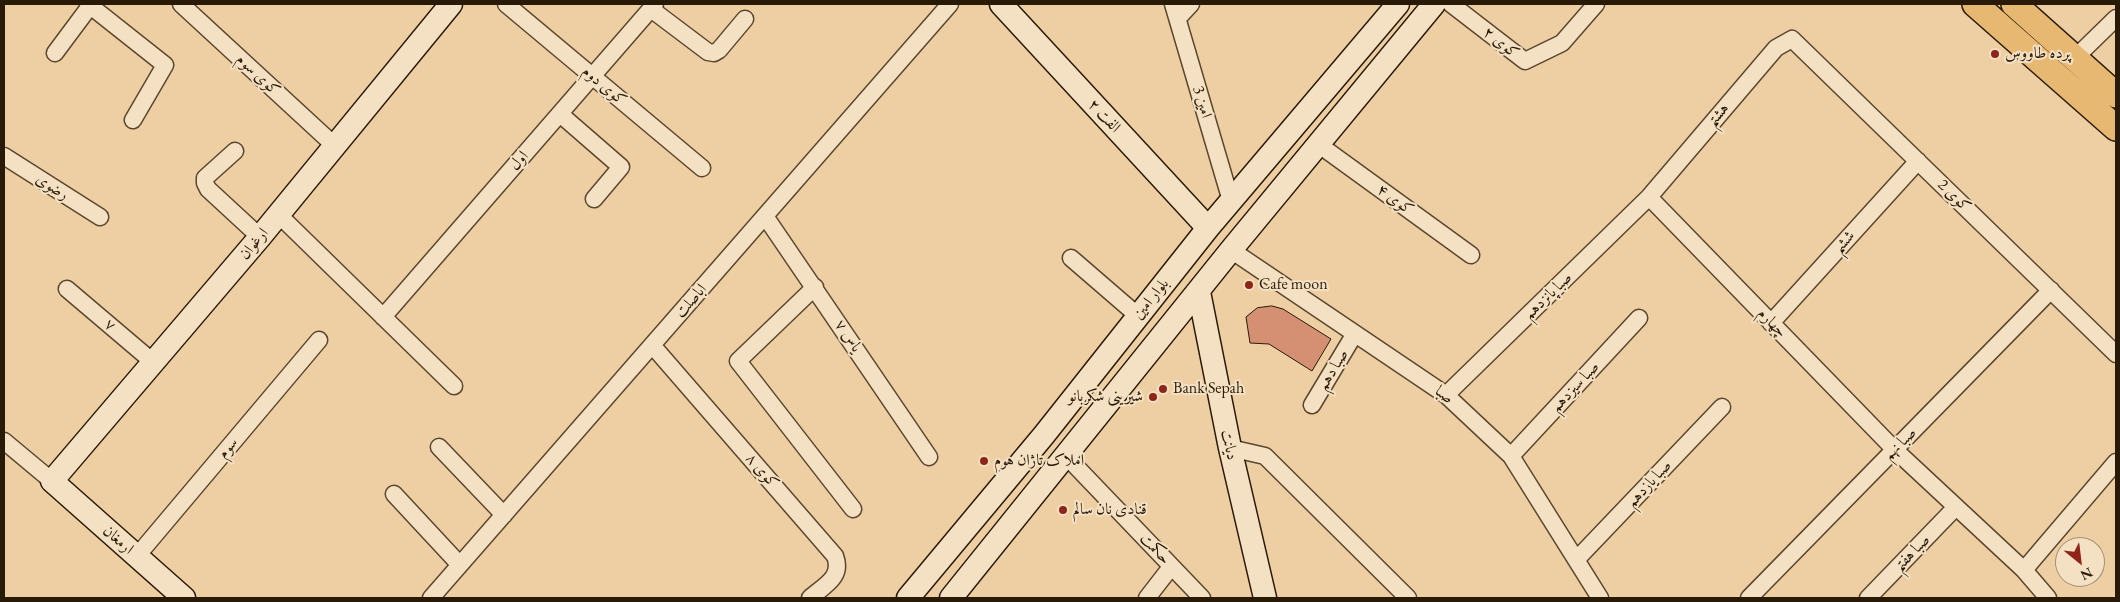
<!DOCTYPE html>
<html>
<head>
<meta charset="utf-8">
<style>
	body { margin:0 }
	#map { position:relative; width:2120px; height:602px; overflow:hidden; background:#eecfa3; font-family:"EB Garamond",serif }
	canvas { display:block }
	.frame { position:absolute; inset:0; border:5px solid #291a07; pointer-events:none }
	.north { position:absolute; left:2055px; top:537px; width:50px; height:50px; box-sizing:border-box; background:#f4e0c3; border:1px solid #a39178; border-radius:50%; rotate:151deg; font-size:14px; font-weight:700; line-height:20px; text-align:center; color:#291a07 }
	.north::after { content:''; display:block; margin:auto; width:18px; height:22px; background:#8f2418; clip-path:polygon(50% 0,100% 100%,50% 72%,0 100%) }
</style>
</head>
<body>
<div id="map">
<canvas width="2120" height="602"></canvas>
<div class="frame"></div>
<div class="north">N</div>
</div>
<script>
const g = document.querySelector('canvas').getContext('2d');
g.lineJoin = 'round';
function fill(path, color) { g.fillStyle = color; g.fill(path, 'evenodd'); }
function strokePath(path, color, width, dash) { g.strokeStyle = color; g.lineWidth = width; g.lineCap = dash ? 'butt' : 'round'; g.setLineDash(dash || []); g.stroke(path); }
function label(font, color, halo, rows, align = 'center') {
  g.font = font + ' "EB Garamond",Amiri,serif'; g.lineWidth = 4; g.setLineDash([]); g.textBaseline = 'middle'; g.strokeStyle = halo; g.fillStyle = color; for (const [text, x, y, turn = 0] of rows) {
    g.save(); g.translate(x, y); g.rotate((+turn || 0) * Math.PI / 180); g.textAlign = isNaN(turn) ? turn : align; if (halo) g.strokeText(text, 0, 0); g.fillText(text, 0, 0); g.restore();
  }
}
const building = new Path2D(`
	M1272 306 1283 309 1331 339 1312 371 1269 344 1250 343 1246 317 1257 308Z`);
fill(building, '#d58f73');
strokePath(building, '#291a07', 1);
const street = new Path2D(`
	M88 4 165 65 133 120
	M181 4 335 146
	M506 4 702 168
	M1173 4 1231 201
	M1451 4 1525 61 1562 43 1596 4
	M651 9 708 52 714 53 719 50 745 19
	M1178 18 1191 4
	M55 53 90 6
	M2075 58 2116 18
	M560 114 621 167 594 199
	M1318 144 1471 255
	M235 151 205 178V183L208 189 260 237
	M4 156 100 217
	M1649 197 1894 449 2024 570 2048 598
	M279 215 454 386
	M765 216 929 457
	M1231 250 1446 395 1511 456 1600 598
	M1071 258 1137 315
	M815 287 738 361 853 509
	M67 289 153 362
	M383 317 655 4
	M1771 323 1918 161
	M652 345 835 556C843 577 825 585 810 598
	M1446 395 1649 197 1776 48 1792 39 2116 354
	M1312 405 1354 335
	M4 441 52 481
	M439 447 504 515
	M1230 448 1265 456 1408 598
	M1511 456 1639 318
	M1067 457 1202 598
	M394 494 460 565
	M137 556 319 340
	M1576 560 1722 407
	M2024 570 2116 462
	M431 598 950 4
	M1147 598 1171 567
	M1749 598 2051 290
	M1868 598 1956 507`);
const secondary = new Path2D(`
	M1001 4 1208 228
	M1199 292 1230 448 1265 598
	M184 598 52 481 260 237 451 4
	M908 598 1044 435 1208 228 1398 4
	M951 598 1231 250 1434 4`);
const primary = new Path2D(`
	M1975 4 2116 128
	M2014 4 2116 95`);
strokePath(street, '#5a472e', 19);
strokePath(secondary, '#291a07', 25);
strokePath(primary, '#291a07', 28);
strokePath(street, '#f4e0c3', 16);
strokePath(secondary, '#f4e0c3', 22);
strokePath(primary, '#e7b872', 25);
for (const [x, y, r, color] of [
	[1995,54,5,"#8f2418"],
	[1249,285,5,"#8f2418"],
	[1163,389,5,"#8f2418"],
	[1153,397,5,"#8f2418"],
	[984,461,5,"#8f2418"],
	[1063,510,5,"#8f2418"]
]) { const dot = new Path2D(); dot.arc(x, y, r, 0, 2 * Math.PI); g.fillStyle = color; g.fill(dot); strokePath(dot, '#f4e0c3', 2); }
label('16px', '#291a07', '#f4e0c3', [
	["کوی ۲",1501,43,38],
	["کوی سوم",258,75,43],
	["کوی دوم",604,86,40],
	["امین 3",1202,102,74],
	["هشتم",1718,115,-50],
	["الفت ۲",1104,116,47],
	["اول",519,161,-49],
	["رضوی",52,187,32],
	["کوی 2",1954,196,44],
	["کوی ۴",1395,200,36],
	["ششم",1844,242,-48],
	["ارغوان",254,244,-50],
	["صبا پانزدهم",1548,296,-44],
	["بلوار امین",1151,299,-51],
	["اباصلت",691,301,-49],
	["چهارم",1772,323,46],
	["۷",110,325,41],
	["یاس ۷",848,336,56],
	["صبا دهم",1333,370,-59],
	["صبا سیزدهم",1575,387,-47],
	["صبا",1444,395,38],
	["صبا نهم",1900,444,-45],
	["دیانت",1229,445,78],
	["سوم",228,448,-50],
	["کوی ۸",762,471,49],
	["صبا یازدهم",1649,484,-47],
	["ارمغان",118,540,41],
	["حکمت",1155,549,46],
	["صبا هفتم",1912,553,-46]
]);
label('16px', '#291a07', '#f4e0c3', [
	["پرده طاووس",2005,54],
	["Cafe moon",1259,285],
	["Bank Sepah",1173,389],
	["شیرینی شکربانو",1143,397,"right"],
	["املاک تاژان هوم",994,461],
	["قنادی نان سالم",1073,510]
], 'left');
</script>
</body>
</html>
